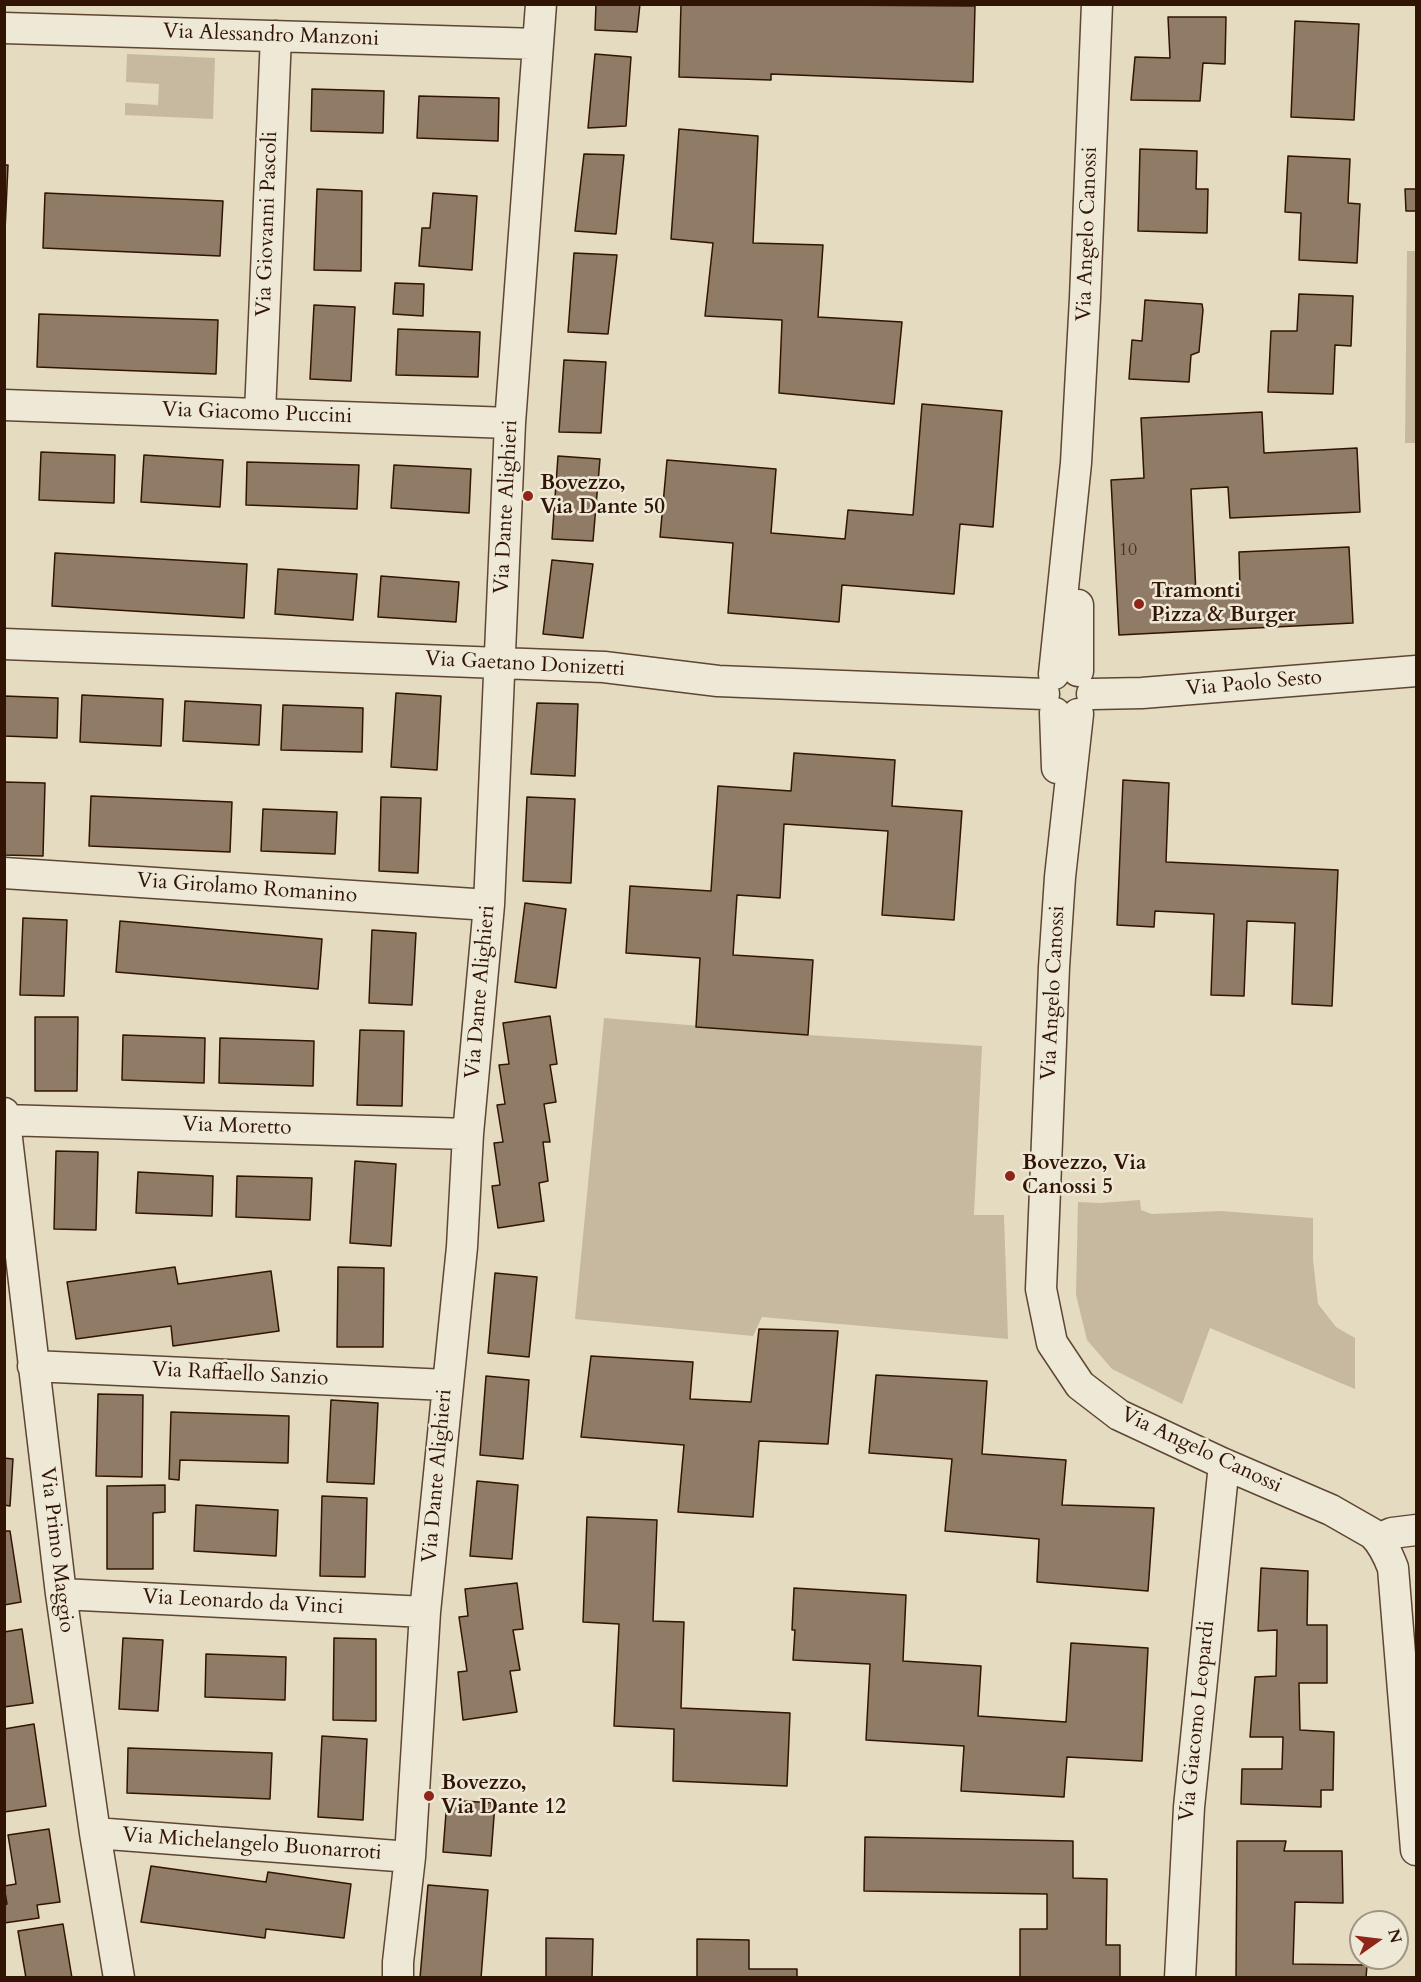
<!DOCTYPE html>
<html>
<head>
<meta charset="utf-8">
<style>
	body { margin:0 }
	#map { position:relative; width:1421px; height:1982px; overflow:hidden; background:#e5dbc0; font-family:Cardo,serif }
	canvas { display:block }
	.frame { position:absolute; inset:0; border:6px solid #311404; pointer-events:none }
	.north { position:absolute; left:1349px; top:1910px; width:60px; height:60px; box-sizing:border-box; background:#eee8d6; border:2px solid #a29382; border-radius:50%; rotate:76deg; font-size:16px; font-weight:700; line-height:24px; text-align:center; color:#311404 }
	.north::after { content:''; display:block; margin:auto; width:21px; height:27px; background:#8f2418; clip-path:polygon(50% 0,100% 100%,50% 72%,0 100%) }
</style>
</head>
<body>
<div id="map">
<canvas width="1421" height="1982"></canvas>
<div class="frame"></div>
<div class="north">N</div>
</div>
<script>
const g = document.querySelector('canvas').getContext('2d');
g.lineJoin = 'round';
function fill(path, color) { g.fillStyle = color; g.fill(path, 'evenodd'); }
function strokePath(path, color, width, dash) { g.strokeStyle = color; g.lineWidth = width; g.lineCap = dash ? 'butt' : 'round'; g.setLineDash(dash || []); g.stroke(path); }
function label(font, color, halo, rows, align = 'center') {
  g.font = font + ' Cardo,serif'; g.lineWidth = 5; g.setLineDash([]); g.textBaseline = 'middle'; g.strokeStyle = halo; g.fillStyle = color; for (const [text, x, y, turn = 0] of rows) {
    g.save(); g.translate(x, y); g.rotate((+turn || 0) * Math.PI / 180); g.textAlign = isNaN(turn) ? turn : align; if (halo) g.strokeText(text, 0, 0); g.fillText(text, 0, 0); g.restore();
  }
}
fill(new Path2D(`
	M127 54 215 58 213 119 125 115V103L158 105 159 84 126 82Z
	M1407 251H1416V443H1405Z
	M604 1018 808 1035 982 1046 974 1215H1004L1008 1339 762 1317 753 1336 575 1319Z
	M1140 1200 1141 1210 1152 1214 1221 1211 1313 1218V1260L1318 1304 1336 1327 1355 1338V1389L1210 1328 1182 1404 1112 1369 1087 1340 1076 1295 1078 1202 1100 1203Z`), '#c6b9a0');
const building = new Path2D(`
	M596 4H640L637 32 595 30Z
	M681 4 975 6 973 82 771 74V80L679 77Z
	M1168 17H1226L1225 64 1203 63 1200 101 1131 100 1135 57 1170 58Z
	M1295 21 1359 24 1354 120 1291 117Z
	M595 54 631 57 626 126 588 128Z
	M312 89 384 91 383 133 311 131Z
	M419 96 499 98 498 141 417 138Z
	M679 129 758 136 753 243 823 245 818 317 902 322 894 404 779 393 782 320 705 316 713 243 671 239Z
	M1140 149 1197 151 1196 189H1208L1207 233 1138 231Z
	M584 154 624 155 616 234 575 231Z
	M1288 156 1350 159 1348 203 1360 204 1357 263 1299 260 1301 213 1285 212Z
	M4 165H8L4 253Z
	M317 189 362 191 361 271 314 270Z
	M1405 189H1416V211H1406Z
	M45 193 223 201 220 256 43 248Z
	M433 193 477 196 472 270 419 266 422 228H430Z
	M574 253 617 255 608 334 568 332Z
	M395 283 424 284 423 316 393 314Z
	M1299 294 1353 296 1351 346 1335 345 1333 394 1268 392 1271 331H1297Z
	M1145 300 1202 304 1203 310 1199 352 1191 355 1189 382 1129 379 1132 340 1142 341Z
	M314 305 355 307 351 381 310 379Z
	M39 314 218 320 216 374 37 367Z
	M398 329 480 332 478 377 396 375Z
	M564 360 606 362 601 433 559 432Z
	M922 404 1002 411 993 527 960 524 954 594 842 585 839 622 728 613 733 543 660 537 667 460 776 469 771 533 845 539 848 510 913 515Z
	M1262 412 1264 453 1357 448 1360 512 1230 518 1228 487 1191 489 1196 594 1240 592 1239 552 1349 547 1353 623 1119 635 1111 480 1144 478 1141 418Z
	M41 452 115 455 114 503 39 500Z
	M144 455 223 460 220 507 141 502Z
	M558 456 600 459 593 541 552 539Z
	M247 462 359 465 357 509 246 505Z
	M394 465 471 469 469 513 391 508Z
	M55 553 247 564 244 618 52 606Z
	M552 560 593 564 583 638 543 634Z
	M278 569 357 574 353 620 275 614Z
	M381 576 459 582 456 622 378 617Z
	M396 693 441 696 437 770 391 767Z
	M82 695 163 699 161 746 80 742Z
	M4 696 58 698 57 738 4 736Z
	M185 701 261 705 259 745 183 741Z
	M537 703 578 704 575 776 531 774Z
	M283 705 363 708 362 752 281 750Z
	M794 753 895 760 892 806 962 811 954 920 882 915 888 831 784 824 780 898 737 895 733 955 813 960 808 1035 696 1027 700 958 626 953 630 886 711 891 718 786 791 791Z
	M1123 780 1169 783 1166 862 1338 870 1332 1006 1292 1004 1295 923 1247 921 1244 996 1211 995 1214 914 1155 911 1154 927 1117 925Z
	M4 782 45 783 43 856 4 855Z
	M91 796 232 802 230 852 89 846Z
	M381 797 421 798 418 873 379 871Z
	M527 797 575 799 571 883 523 881Z
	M263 809 337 812 335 854 261 851Z
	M525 903 566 909 556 988 515 982Z
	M23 918 67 920 64 996 20 995Z
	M120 921 322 939 318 989 116 972Z
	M372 930 416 933 412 1005 369 1003Z
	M550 1016 557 1064 550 1065 556 1102 544 1104 550 1142H543L548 1181 539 1183 544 1221 498 1228 492 1186 500 1185 494 1143 503 1142 497 1105 505 1104 499 1065 509 1064 503 1023Z
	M35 1017H78L77 1091H35Z
	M360 1030 404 1031 402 1106 357 1105Z
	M123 1035 205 1038 204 1083 122 1080Z
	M220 1038 314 1041 313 1086 219 1083Z
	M56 1151 98 1152 96 1230 54 1229Z
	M355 1161 396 1164 391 1246 350 1243Z
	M138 1172 213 1176 212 1216 136 1213Z
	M237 1176 312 1178 310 1220 236 1217Z
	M175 1267 178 1284 271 1271 279 1331 173 1346 171 1326 76 1339 67 1282Z
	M338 1267 384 1268 383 1347H337Z
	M495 1273 537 1277 529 1357 488 1353Z
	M759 1329 838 1331 828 1444 759 1441 753 1517 678 1512 684 1445 581 1437 591 1356 693 1362 690 1399 751 1402Z
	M876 1375 987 1381 982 1454 1066 1460 1062 1505 1154 1508 1148 1591 1037 1582 1039 1539 945 1531 952 1459 869 1453Z
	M486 1376 529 1380 523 1459 480 1455Z
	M98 1394 143 1395 142 1477 96 1476Z
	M331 1400 378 1403 374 1484 327 1482Z
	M171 1412 289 1416 288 1463 180 1460 179 1480 169 1479Z
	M4 1458 13 1459 10 1506 4 1505Z
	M477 1481 518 1485 512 1559 470 1556Z
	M165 1485V1512L153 1513V1569H107V1486Z
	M322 1496 367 1498 365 1577 320 1576Z
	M196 1505 278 1510 276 1556 194 1551Z
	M587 1517 657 1520 653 1621 684 1622 681 1708 790 1713 787 1786 673 1781 674 1729 614 1726 619 1624 583 1622Z
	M4 1531H10L21 1602 4 1605Z
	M1261 1568 1308 1571 1307 1625H1327V1683H1299L1300 1730 1334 1732 1333 1790H1321V1807L1241 1804 1242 1769H1282L1283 1737H1250L1255 1677 1276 1676 1277 1630 1258 1631Z
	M517 1583 523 1629 513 1630 520 1670 510 1671 517 1712 463 1720 458 1672 467 1671 459 1617 468 1616 465 1589Z
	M794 1588 906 1595 903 1661 981 1666 978 1716 1066 1722 1071 1643 1148 1648 1142 1761 1067 1757 1064 1797 961 1791 964 1746 866 1740 870 1664 793 1660 795 1630H792Z
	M22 1629 33 1703 4 1707V1632Z
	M123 1638 163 1640 158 1711 119 1709Z
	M334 1638 376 1639V1721L333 1720Z
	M206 1654 286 1657 285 1700 205 1697Z
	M34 1724 46 1806 4 1812V1729Z
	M322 1736 367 1739 363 1820 318 1817Z
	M128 1748 272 1753 270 1799 127 1793Z
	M447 1800 495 1803 491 1856 443 1852Z
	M49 1829 60 1902 37 1905 39 1918 4 1923V1905L7 1904 4 1886 16 1884 8 1835Z
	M865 1837 1073 1841V1878L1107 1879 1106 1945H1120V1978H1020V1929H1047V1894L864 1891Z
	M1237 1841H1286L1284 1851H1342L1343 1903 1295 1902 1293 1964 1367 1965 1366 1978H1236Z
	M151 1866 266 1882 268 1872 351 1884 344 1938 266 1929 265 1938 141 1922Z
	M428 1885 488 1890 481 1978H420Z
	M63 1924 72 1978H26L18 1931Z
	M546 1938 593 1939 592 1978H546Z
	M697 1939 749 1940V1969H797V1978H697Z`);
fill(building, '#8f7b66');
strokePath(building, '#311404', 1.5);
const minor = new Path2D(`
	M4 28 538 44
	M4 405 510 423
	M260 413 276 36
	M4 644 604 667 718 681 1044 694
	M1078 671V605
	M1054 674 1076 463 1085 298 1097 4
	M1092 694 1142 693 1416 671
	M1055 713 1057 768
	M1078 714 1060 877 1054 967 1041 1289 1052 1343 1080 1385 1119 1415 1224 1464 1331 1510 1373 1534C1383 1544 1388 1555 1393 1568L1416 1850
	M4 873 489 905
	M4 1113 61 1594 95 1833 119 1978
	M4 1120 468 1134
	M33 1366 447 1385
	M1378 1539 1392 1533 1416 1530
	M61 1594 425 1612
	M95 1833 410 1857
	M398 1978V1962L410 1857 425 1612 462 1247 468 1134 489 905 510 423 541 4
	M1180 1978 1189 1807 1224 1464`);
strokePath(minor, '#5e4633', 33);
strokePath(minor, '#eee8d6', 30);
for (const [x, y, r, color] of [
	[528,496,6,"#8f2418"],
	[1139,604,6,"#8f2418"],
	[1010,1176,6,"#8f2418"],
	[429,1796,6,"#8f2418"]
]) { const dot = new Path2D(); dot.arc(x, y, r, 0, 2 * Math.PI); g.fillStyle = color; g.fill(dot); strokePath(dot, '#eee8d6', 2); }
label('18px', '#482e1c', null, [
	["10",1128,551]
]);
label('21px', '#311404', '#eee8d6', [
	["Via Alessandro Manzoni",271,36,2],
	["Via Giovanni Pascoli",268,224,-88],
	["Via Angelo Canossi",1088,234,-88],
	["Via Giacomo Puccini",257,414,2],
	["Via Dante Alighieri",507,507,-87],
	["Via Gaetano Donizetti",525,665,3],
	["Via Paolo Sesto",1254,684,-5],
	["Via Girolamo Romanino",247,889,4],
	["Via Dante Alighieri",481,992,-85],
	["Via Angelo Canossi",1054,993,-87],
	["Via Moretto",237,1127,2],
	["Via Raffaello Sanzio",240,1375,3],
	["Via Angelo Canossi",1201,1451,25],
	["Via Dante Alighieri",438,1476,-85],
	["Via Primo Maggio",56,1550,83],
	["Via Leonardo da Vinci",243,1603,3],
	["Via Giacomo Leopardi",1198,1721,-84],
	["Via Michelangelo Buonarroti",252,1845,4]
]);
label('bold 21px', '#311404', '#eee8d6', [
	["Bovezzo,",540,484],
	["Via Dante 50",540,508],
	["Tramonti",1151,592],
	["Pizza & Burger",1151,616],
	["Bovezzo, Via",1022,1164],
	["Canossi 5",1022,1188],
	["Bovezzo,",441,1784],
	["Via Dante 12",441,1808]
], 'left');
</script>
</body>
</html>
